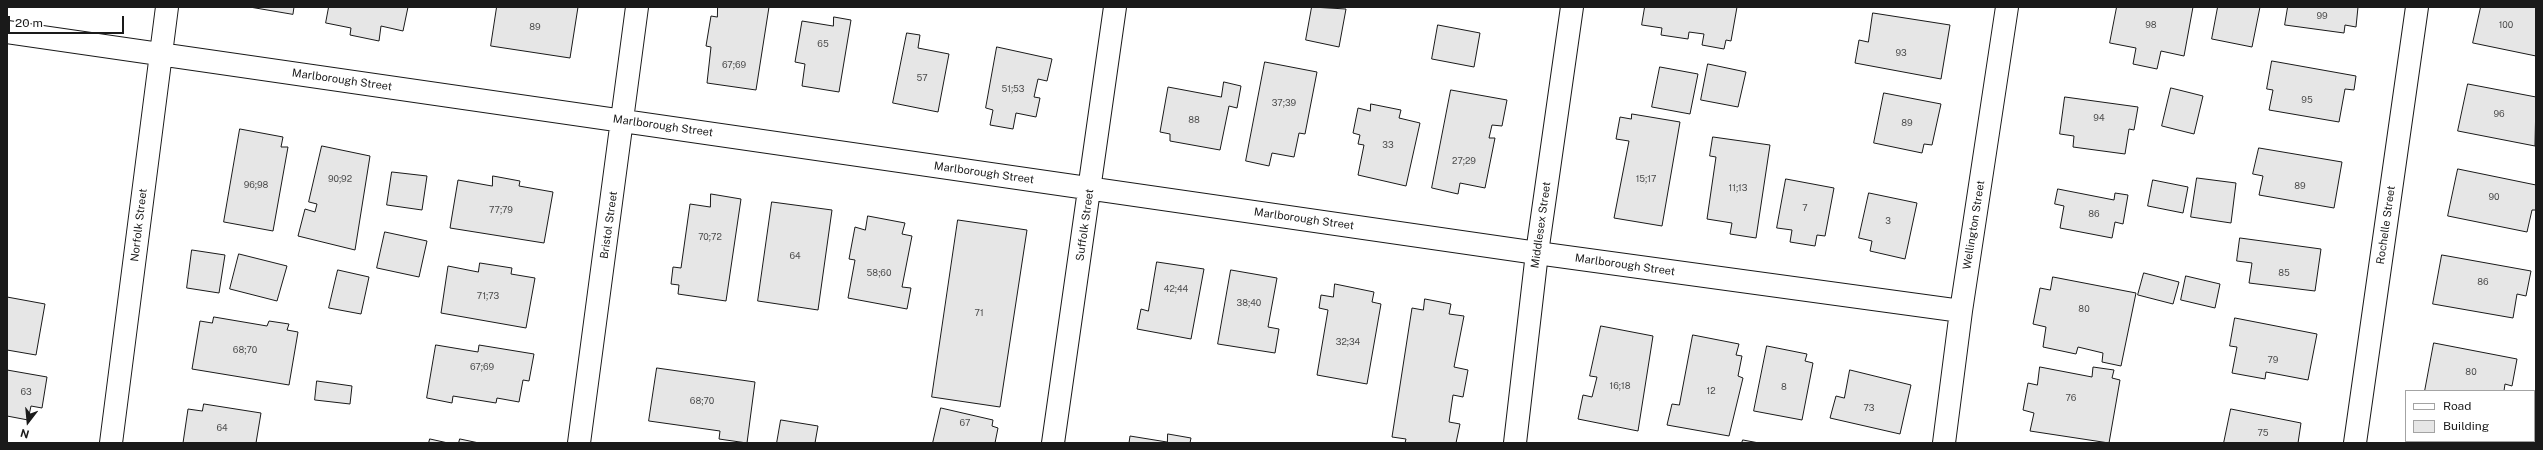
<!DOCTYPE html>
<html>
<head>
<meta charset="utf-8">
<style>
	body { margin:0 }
	#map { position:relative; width:2543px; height:450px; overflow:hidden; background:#fff; font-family:"Public Sans",sans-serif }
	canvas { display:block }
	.frame { position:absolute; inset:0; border:8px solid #1a1a1a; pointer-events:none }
	.legend { position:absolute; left:2405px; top:390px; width:130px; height:52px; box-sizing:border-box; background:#fff; border:1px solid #a3a3a3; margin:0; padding:5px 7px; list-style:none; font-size:12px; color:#1a1a1a }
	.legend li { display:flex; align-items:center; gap:8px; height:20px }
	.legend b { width:20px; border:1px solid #a3a3a3 }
	.north { position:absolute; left:8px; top:402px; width:40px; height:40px; -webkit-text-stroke:3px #fff; paint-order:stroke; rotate:196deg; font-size:11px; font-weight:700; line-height:16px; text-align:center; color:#1a1a1a }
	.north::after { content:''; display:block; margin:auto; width:14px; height:18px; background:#1a1a1a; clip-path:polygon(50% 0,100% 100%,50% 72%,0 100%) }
	.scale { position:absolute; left:8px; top:16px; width:116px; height:18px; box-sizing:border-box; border:2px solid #1a1a1a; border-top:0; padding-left:5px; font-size:12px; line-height:14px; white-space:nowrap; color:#1a1a1a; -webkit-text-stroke:3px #fff; paint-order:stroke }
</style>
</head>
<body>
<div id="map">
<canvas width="2543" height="450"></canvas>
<div class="frame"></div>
<ul class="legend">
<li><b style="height:5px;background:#fff"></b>Road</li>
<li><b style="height:11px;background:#e6e6e6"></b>Building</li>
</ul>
<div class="north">N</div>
<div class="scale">20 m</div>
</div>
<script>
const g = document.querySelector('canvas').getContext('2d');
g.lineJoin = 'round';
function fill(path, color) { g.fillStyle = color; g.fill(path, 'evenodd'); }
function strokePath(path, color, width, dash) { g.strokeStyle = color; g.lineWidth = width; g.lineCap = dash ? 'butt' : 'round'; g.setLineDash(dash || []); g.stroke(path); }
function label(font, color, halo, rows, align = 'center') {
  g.font = font + ' "Public Sans",sans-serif'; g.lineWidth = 3; g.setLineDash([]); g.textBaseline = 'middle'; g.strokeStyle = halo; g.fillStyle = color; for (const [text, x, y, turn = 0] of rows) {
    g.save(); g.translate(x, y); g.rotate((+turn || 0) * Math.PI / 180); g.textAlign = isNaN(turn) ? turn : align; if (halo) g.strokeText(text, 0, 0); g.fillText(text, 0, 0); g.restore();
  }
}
const building = new Path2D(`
	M250 7H294L293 14Z
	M329 7H408L403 31 381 26 379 41 350 35 351 28 326 23Z
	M497 7H578L570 58 491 46Z
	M718 7H769L756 90 707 83 711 47 706 46 711 16 717 17Z
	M1312 7 1346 9 1339 47 1306 40Z
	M1645 7H1737L1731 41 1726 40 1724 49 1702 45 1704 34 1689 32 1688 39 1661 35 1662 28 1642 25Z
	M2117 7H2193L2184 56 2161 51 2157 69 2133 64 2136 48 2110 43Z
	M2218 7H2260L2252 47 2212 39Z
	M2288 7H2358L2356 27 2345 25 2344 33 2285 25Z
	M2481 7H2536V56L2473 43Z
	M1873 13 1950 25 1941 79 1855 63 1859 40 1868 42Z
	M834 17 851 20 839 92 802 86 805 64 795 62 802 21 833 26Z
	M1438 25 1480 33 1474 67 1432 59Z
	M907 33 920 35 918 48 949 54 938 112 893 103Z
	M997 47 1052 59 1047 81 1038 79 1034 97 1040 98 1036 117 1016 113 1013 129 990 125 993 110 986 108Z
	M2272 61 2356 76 2354 90 2345 89 2339 122 2269 110 2273 90 2267 89Z
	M1265 62 1317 72 1305 134 1299 133 1294 157 1272 153 1269 166 1246 161Z
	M1708 64 1746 72 1738 107 1701 100Z
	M1660 67 1698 74 1690 114 1652 107Z
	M1224 82 1241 86 1237 108 1229 106 1220 150 1170 141V134L1160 132 1168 87 1221 97Z
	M2468 84 2536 97 2535 146 2458 131Z
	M2171 88 2203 96 2194 134 2162 126Z
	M1451 90 1507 100 1502 126 1492 125 1489 138H1495L1485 188 1460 183 1458 194 1432 188Z
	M1884 93 1941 104 1932 145 1924 144 1922 153 1874 143Z
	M2065 97 2138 107 2134 130 2129 129 2125 154 2073 147 2074 136 2060 134Z
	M1371 104 1401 110 1399 118 1420 123 1406 186 1358 175 1364 145 1358 144 1360 135 1353 133 1358 108 1370 111Z
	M1632 114 1680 122 1662 226 1614 218 1629 141 1616 139 1620 117 1631 119Z
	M240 129 283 137 281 147H288L273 231 224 222Z
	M1713 137 1770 145 1756 238 1730 234 1732 223 1707 219 1716 157 1710 156Z
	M322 146 370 156 355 250 298 236 305 209 315 212 317 204 309 202Z
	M2259 148 2342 162 2334 208 2259 195 2263 176 2253 174Z
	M2458 169 2536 185V210H2532L2527 232 2448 216Z
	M392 172 427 176 422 210 387 205Z
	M493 176 520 181 519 186 553 192 544 243 450 228 458 180 492 186Z
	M2197 178 2236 183 2231 223 2191 217Z
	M1786 179 1834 188 1825 236 1817 235 1815 246 1790 242 1792 230 1777 228Z
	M2153 180 2188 187 2183 213 2148 206Z
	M2058 189 2114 200 2115 193 2128 195 2123 224 2115 222 2112 238 2060 228 2064 206 2055 204Z
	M1869 193 1917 203 1905 259 1870 251 1872 241 1859 238Z
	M711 194 741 199 726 301 678 294 679 285 671 284 673 267 681 268 690 204 710 207Z
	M772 202 832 210 818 310 758 301Z
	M868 216 905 223 902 234 912 236 902 287 911 288 907 309 848 298 855 260 849 259 855 227 865 230Z
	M958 220 1027 230 1000 407 932 397Z
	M385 232 427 241 419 277 377 268Z
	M2240 238 2321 249 2315 291 2249 283 2252 263 2237 261Z
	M192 250 225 255 219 293 187 288Z
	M239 254 287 266 277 301 230 289Z
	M2442 255 2531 271 2526 296 2517 294 2513 318 2433 304Z
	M1157 262 1204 269 1191 339 1137 329 1141 309 1148 311Z
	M480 263 512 268 511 274 535 278 526 328 441 313 448 266 478 272Z
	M338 270 369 277 361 314 329 308Z
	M1231 270 1277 278 1268 327 1279 329 1275 353 1218 344Z
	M2144 273 2179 282 2173 304 2138 295Z
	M2186 276 2220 284 2215 308 2181 300Z
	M2053 277 2136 293 2121 366 2102 362 2103 353 2078 347 2076 354 2043 347 2046 327 2033 324 2040 288 2050 290Z
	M1335 284 1374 292 1372 302 1381 304 1367 384 1317 375 1328 310 1319 308 1321 295 1333 297Z
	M7 297 45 304 36 355 7 350Z
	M1425 299 1451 304 1449 314 1464 316 1454 367 1468 370 1463 397 1453 395 1449 422 1460 424 1456 443H1405L1406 439 1392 437 1412 308 1423 310Z
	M214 317 267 326 269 321 289 324 287 330 298 332 289 385 192 369 200 321 212 323Z
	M2235 318 2317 334 2308 380 2266 372 2265 379 2232 373 2237 347 2230 346Z
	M1601 326 1653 336 1638 431 1578 419 1583 395 1592 397 1597 377 1590 376Z
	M1693 335 1739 344 1736 355 1742 356 1738 376 1743 378 1729 436 1667 425 1672 404 1679 405Z
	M2434 343 2517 359 2512 386 2505 384 2504 391H2425Z
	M436 345 478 352 479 345 534 354 529 381 523 380 519 402 497 398 496 403 453 396 452 403 427 398Z
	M1767 346 1807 354 1805 361 1813 363 1802 420 1754 411Z
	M2040 367 2092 377 2093 367 2114 370 2112 378 2120 380 2109 443 2030 431 2034 413 2023 410 2028 383 2037 385Z
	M657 368 755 382 747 443 719 439 720 431 649 421Z
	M7 370 47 377 42 408 31 406 28 420 7 416Z
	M1850 370 1911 385 1900 434 1830 418 1836 396 1844 398Z
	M317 381 352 386 350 404 315 400Z
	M204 404 261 413 256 443H183L188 409 202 411Z
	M941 408 993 420 992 426 998 428 995 443H933Z
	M2231 409 2301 423 2298 443H2224Z
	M781 420 818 426 815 443H777Z
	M1168 434 1191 438 1190 443H1129L1130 436 1167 442Z
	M430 439 448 443H429Z
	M460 439 479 443H459Z
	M1743 440 1759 443H1742Z
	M2415 441H2492L2507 443H2415Z`);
fill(building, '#e6e6e6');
strokePath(building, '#1a1a1a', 1);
const street = new Path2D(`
	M7 32 1537 253 1961 311
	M111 443 167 7
	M579 443 637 7
	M1053 443 1115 7
	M1944 443 1961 311 2007 7
	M2355 443 2417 7`);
const secondary = new Path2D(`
	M1515 443 1537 253 1572 7`);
strokePath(street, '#1a1a1a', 24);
strokePath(secondary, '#1a1a1a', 24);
strokePath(street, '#fff', 22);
strokePath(secondary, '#fff', 22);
label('9px', '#4d4d4d', null, [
	["99",2322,16],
	["98",2151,25],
	["100",2506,25],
	["89",535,27],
	["65",823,44],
	["93",1901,53],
	["67;69",734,65],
	["57",922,78],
	["51;53",1013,89],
	["95",2307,100],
	["37;39",1284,103],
	["96",2499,114],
	["94",2099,118],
	["88",1194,120],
	["89",1907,123],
	["33",1388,145],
	["27;29",1464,161],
	["90;92",340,179],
	["15;17",1646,179],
	["96;98",256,185],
	["89",2300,186],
	["11;13",1738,188],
	["90",2494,197],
	["7",1805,208],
	["77;79",501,210],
	["86",2094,214],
	["3",1888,221],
	["70;72",710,237],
	["64",795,256],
	["58;60",879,273],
	["85",2284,273],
	["86",2483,282],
	["42;44",1176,289],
	["71;73",488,296],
	["38;40",1249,303],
	["80",2084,309],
	["71",979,313],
	["32;34",1348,342],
	["68;70",245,350],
	["79",2273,360],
	["67;69",482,367],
	["80",2471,372],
	["16;18",1620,386],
	["8",1784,387],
	["12",1711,391],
	["63",26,392],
	["76",2071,398],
	["68;70",702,401],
	["73",1869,408],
	["67",965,423],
	["64",222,428],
	["75",2263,433]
]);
label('11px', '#1a1a1a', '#fff', [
	["Marlborough Street",342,80,8],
	["Marlborough Street",663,126,8],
	["Marlborough Street",984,173,8],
	["Marlborough Street",1304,219,8],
	["Norfolk Street",139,225,-83],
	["Bristol Street",609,225,-82],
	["Suffolk Street",1085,225,-82],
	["Middlesex Street",1541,225,-82],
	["Wellington Street",1974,225,-81],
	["Rochelle Street",2386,225,-82],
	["Marlborough Street",1625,265,8]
]);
</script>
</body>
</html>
